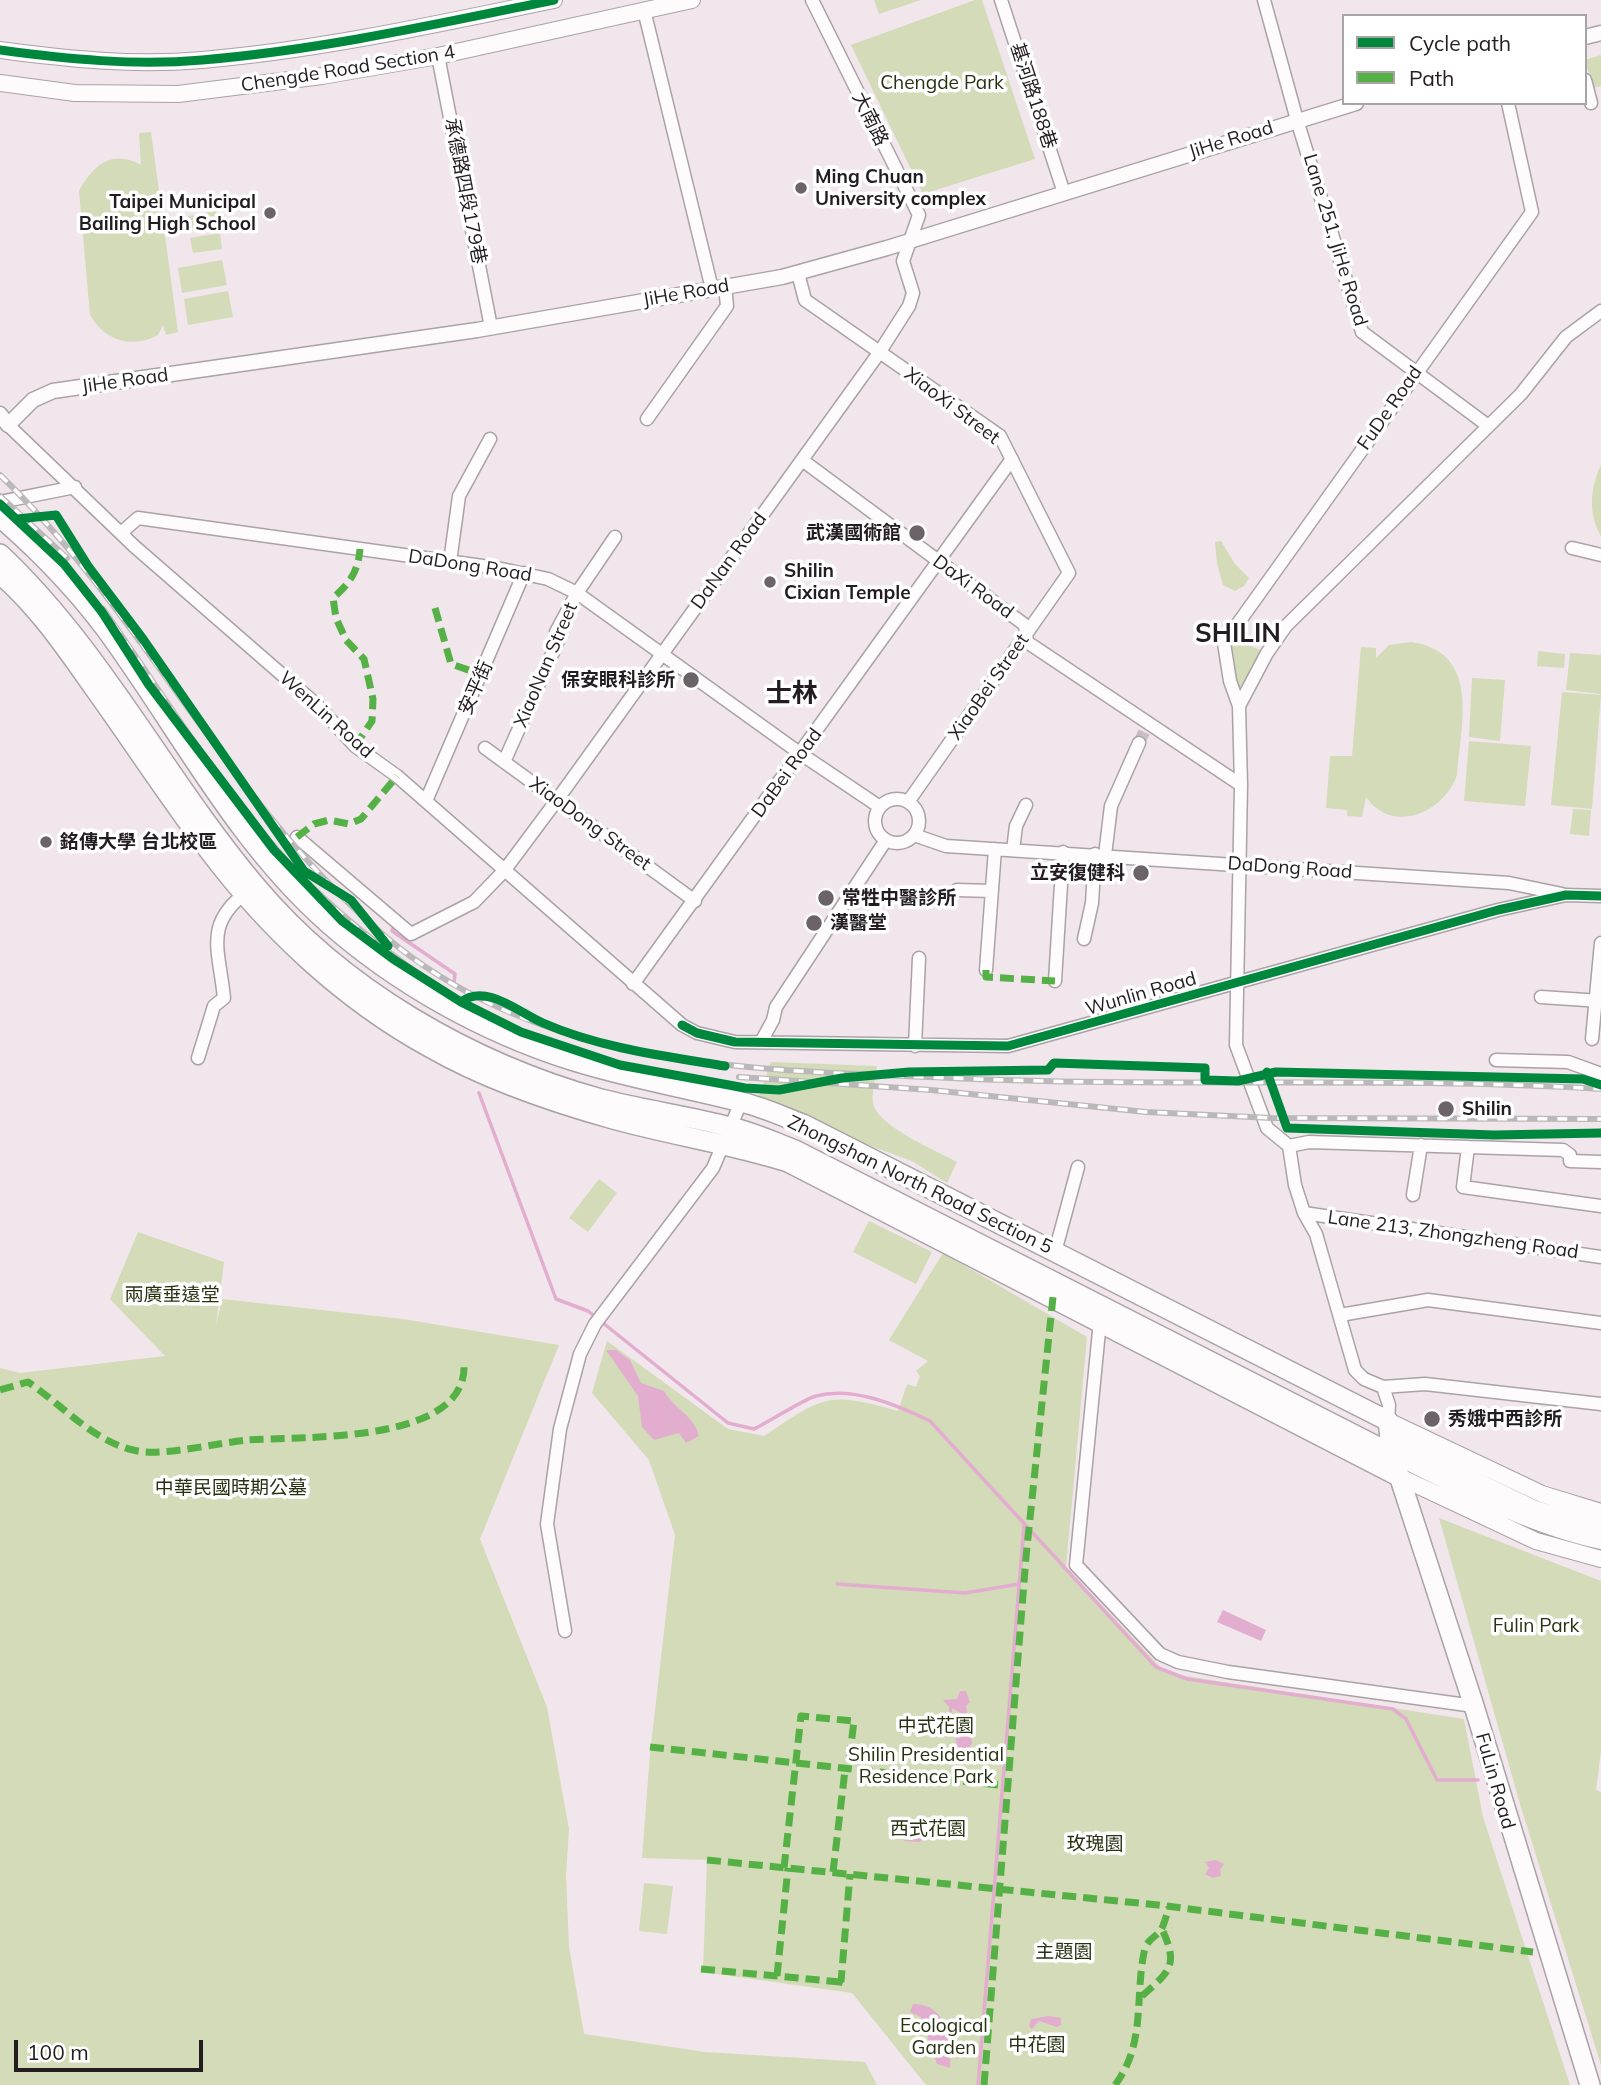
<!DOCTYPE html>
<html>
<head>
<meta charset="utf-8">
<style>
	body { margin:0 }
	#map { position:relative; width:1601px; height:2085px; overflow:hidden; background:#f1e6ec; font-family:Mulish,sans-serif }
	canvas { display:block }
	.legend { position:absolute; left:1342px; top:14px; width:245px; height:91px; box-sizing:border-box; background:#fff; border:2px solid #a7a4a6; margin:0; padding:9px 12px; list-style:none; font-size:21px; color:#231c20 }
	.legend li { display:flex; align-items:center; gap:14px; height:35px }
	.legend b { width:35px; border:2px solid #a7a4a6 }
	.scale { position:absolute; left:14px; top:2040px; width:189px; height:32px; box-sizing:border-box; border:4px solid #231c20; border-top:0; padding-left:9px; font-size:21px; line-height:24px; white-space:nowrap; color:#231c20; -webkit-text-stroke:5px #fff; paint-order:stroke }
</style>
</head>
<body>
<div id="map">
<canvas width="1601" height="2085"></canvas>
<ul class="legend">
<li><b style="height:9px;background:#00873e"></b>Cycle path</li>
<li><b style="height:9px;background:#55b145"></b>Path</li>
</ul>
<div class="scale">100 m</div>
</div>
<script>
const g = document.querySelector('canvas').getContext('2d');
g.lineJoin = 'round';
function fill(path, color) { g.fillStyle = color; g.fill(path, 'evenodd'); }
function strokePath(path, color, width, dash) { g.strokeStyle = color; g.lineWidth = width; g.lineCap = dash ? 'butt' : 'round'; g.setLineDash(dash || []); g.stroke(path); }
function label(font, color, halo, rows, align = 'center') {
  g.font = font + ' Mulish,"Noto Sans TC",sans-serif'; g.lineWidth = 7; g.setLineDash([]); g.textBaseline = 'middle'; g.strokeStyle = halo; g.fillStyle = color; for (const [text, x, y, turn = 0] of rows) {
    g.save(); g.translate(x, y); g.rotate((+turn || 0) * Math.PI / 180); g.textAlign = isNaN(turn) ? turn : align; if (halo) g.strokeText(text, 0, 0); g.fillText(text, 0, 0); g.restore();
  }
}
fill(new Path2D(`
	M874 0H921L879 14Z
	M975 0H982L1035 159 923 194 851 45Z
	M1601 55V86L1593 88 1585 60Z
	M151 132 178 332 166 335 163 325 158 335C132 349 105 341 90 315L79 191C93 165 112 149 141 165L139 133Z
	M217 211 220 226 190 231 188 216Z
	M220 233 222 249 193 253 190 238Z
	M222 260 227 285 182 293 178 268Z
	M228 291 233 317 188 325 184 299Z
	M1601 465V536C1588 514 1590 488 1601 465Z
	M1221 541 1235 564 1249 578 1244 586 1235 591 1223 585 1217 564 1215 542Z
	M1235 639 1262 651 1237 693 1228 654Z
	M1411 642C1481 652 1461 724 1457 775 1444 813 1392 835 1366 797L1362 817 1347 816V810L1326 808 1330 756H1352L1361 647 1376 648V658L1389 645Z
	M1538 651 1565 654 1564 668 1537 666Z
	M1570 653 1601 655V694L1566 690Z
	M1472 678 1505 680 1500 741 1469 737Z
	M1562 692 1601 695 1592 809 1551 805Z
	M1469 741 1531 746 1525 806 1464 801Z
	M1573 809 1591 810 1589 836 1570 834Z
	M771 1062 877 1066C876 1076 871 1094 873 1104 879 1127 937 1151 957 1162L947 1183 912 1161 756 1104Z
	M599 1179 617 1193 588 1232 569 1218Z
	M869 1221 932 1252 916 1284 853 1252Z
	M138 1232 224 1262 216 1326 222 1299 403 1319 559 1345 480 1539 547 1707 569 1829 566 1875 569 1947 584 2034 705 2052 865 2062 877 2085H0V1368L20 1373 165 1356 110 1299Z
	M943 1253 1087 1337 1066 1567 1166 1673 1464 1719 1483 1817 1570 2085H926L852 1993 703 1972 707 1860 642 1858 650 1754 675 1535 649 1460 592 1393 607 1341 728 1429 764 1436C824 1396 827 1391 898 1411L907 1384 916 1387 920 1376 916 1371 928 1361 889 1340Z
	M1439 1518 1601 1581V1751L1596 1790 1601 1792V2065L1520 1804Z
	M644 1883 673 1886 667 1934 639 1931Z`), '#d3dbb8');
fill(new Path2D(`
	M606 1350H616L630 1360 641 1383 664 1391C677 1412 693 1414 699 1436L686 1443 679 1433 654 1440 642 1427 638 1396Z
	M1223 1610 1266 1630 1261 1641 1217 1622Z
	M960 1691H966L970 1702 966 1706 972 1743 967 1752 959 1755C957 1737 949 1726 949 1707L943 1700 957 1699ZM952 1708 965 1716 963 1731 953 1726Z
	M906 1825 922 1827 925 1836 920 1842 904 1841 900 1833Z
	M1216 1860 1224 1864 1220 1870 1221 1876 1213 1878 1205 1874 1209 1868 1205 1862Z
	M913 2004C946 2003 952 2041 950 2068L937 2064 921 2017 910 2012Z
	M1049 2016 1061 2018V2025L1057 2027 1039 2021 1032 2029 1029 2026 1031 2019Z`), '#e3adcf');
strokePath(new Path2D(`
	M394 925 392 931 455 974 454 983
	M479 1093 556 1299 588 1311 728 1423 754 1429C769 1422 804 1399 816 1396 853 1386 897 1405 930 1421L1156 1667 1187 1679 1393 1709 1406 1719 1437 1780H1478
	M837 1584 965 1593 1019 1584
	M978 2085 1024 1526`), '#e3adcf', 3.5);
strokePath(new Path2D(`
	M1139 743 1145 730`), '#c8bec3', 12, [12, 6]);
const minor = new Path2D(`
	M1001 0 1064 193
	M1264 0 1297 120 1362 332 1487 425
	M644 10 712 289
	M438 56 491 327
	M1585 80 1591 103
	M798 273 805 300 1000 436 1069 573 908 802
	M647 419 727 306 725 286
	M8 425 134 546 318 706 355 746 397 776 682 1025 697 1033 735 1042 1008 1046 1498 910 1566 895 1601 896
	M802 460 1025 625 1027 642 1241 785
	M0 502 75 487
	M121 533 138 518 497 568 548 579 577 593 801 754 880 807
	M1572 548 1601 555
	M450 562 459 496 490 439
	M1239 706 1267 653 1286 626 1521 394 1566 337 1601 311
	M485 748 695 901
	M504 762 558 641 556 632 577 593 615 537
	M875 821a22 22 0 1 1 44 0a22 22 0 1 1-44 0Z
	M426 801 524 573
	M914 835 946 846 1509 883 1562 894
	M297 837 411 934 474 902 504 871 557 800 879 353 909 306 913 293 903 261 919 215 812 0
	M1013 850 1016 826 1026 805
	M1105 855 1111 806 1139 743
	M957 890 992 891
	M1084 939 1092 903 1095 854
	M986 970 995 849
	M1055 981 1063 852
	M633 984 1012 459
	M1541 997 1601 1001
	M1592 1039 1601 943
	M761 1042 773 1020 776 1007 886 840
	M915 1046 919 958
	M198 1058 214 1006 224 998C219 948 203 924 249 890
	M1496 1060 1568 1062 1601 1074
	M1289 1146 1309 1142 1563 1150 1570 1155V1161L1601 1162
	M1468 1147 1463 1187 1601 1206
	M1413 1195 1421 1145
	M1304 1213 1601 1257
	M1055 1252 1078 1167
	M1340 1315 1428 1300 1601 1323
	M1100 1321 1076 1565 1160 1654 1178 1662 1228 1672 1474 1706
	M1383 1387 1425 1384 1601 1404
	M1388 1421 1389 1405 1383 1387 1364 1379 1355 1370 1316 1234 1304 1213 1295 1185 1289 1146 1267 1128 1236 1045 1241 785 1239 706 1230 681 1224 643 1532 212 1508 103
	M565 1631 547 1524 560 1429 580 1354 595 1324 713 1168 741 1102`);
const tertiary = new Path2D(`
	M1585 37 1601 33
	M0 414 8 425
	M8 425 33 400 53 391 477 330 782 277 887 248 1356 103`);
const secondary = new Path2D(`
	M0 50C67 59 134 66 202 60 320 50 437 24 554 0
	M0 83 75 93 178 94 322 76 438 56 692 0
	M1388 1421 1542 1494 1601 1512
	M1388 1438 1535 1509 1601 1528
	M1392 1454C1459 1487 1527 1525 1601 1541
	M1400 1477 1536 1541 1601 1559`);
const primary = new Path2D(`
	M0 517C38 550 75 588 105 628 178 727 235 841 328 923 397 984 483 1032 571 1060 627 1078 684 1087 741 1102 763 1107 784 1117 805 1125L1388 1421 1392 1454 1474 1706 1590 2085
	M0 554C102 650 165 778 255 885 342 989 471 1063 601 1099 644 1110 688 1116 730 1127 753 1132 774 1142 795 1150L1392 1454
	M0 574C38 607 65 647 94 688 132 741 168 796 207 848 267 928 343 1000 431 1048 487 1080 552 1102 613 1119 671 1135 731 1144 788 1162L1400 1477`);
strokePath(minor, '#aaa2a6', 15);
strokePath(tertiary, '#aaa2a6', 17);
strokePath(secondary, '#aaa2a6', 18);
strokePath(primary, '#aaa2a6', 22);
strokePath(minor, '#fdfbfc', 12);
strokePath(tertiary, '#fdfbfc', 14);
strokePath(secondary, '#fdfbfc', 16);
strokePath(primary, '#fdfbfc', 19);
const rail = new Path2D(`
	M0 475C145 615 230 806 386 937 543 1070 757 1070 951 1078 1167 1088 1385 1076 1601 1089
	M0 496 67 558
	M103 609C168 701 231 807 311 886 350 924 392 956 436 986
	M739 1077 931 1090 1146 1112 1272 1118 1601 1119`);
strokePath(rail, '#bbb8ba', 6);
strokePath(rail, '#fff', 3.5, [10]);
strokePath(new Path2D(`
	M435 608 451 664 483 675
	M355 746 372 721 373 699 364 659 346 640 336 618 333 598C350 583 358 572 360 549
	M297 837 314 824 329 820 349 824 361 819 397 776
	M986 970V977L1055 981
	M0 1390 28 1382C64 1406 100 1449 146 1452 171 1454 219 1443 247 1440 300 1436 468 1445 464 1364
	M650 1747 1007 1786
	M707 1860 1158 1905 1533 1952
	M784 1868 801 1716 854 1721 848 1770
	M833 1872 845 1770
	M701 1969 841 1982
	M777 1976 788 1868
	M843 1983 841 1982 850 1874
	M1142 1996C1170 1971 1179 1966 1162 1929
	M984 2085 1026 1557 1053 1297
	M1115 2085C1147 2043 1134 1994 1145 1948 1148 1939 1158 1936 1162 1928 1165 1922 1167 1913 1169 1907`), '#55b145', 7, [14, 7]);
strokePath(new Path2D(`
	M0 50C67 59 134 66 202 60 320 50 437 24 554 0
	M0 504 64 564 102 612 149 685 274 850 342 921 393 959 461 1002 521 1032 620 1065 745 1088 779 1090 842 1078 909 1072 1048 1070 1054 1063 1205 1068V1080L1238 1081 1276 1072 1583 1079 1601 1085
	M17 519 56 515 88 566 143 639 304 871 351 900 388 946
	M461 1002C486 983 518 1012 543 1023 600 1048 664 1056 725 1066
	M682 1025 697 1033 735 1042 1008 1046 1498 910 1566 895 1601 896
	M1267 1072 1287 1128 1494 1135 1601 1133`), '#00873e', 9);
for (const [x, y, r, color] of [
	[801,188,7,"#6b6367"],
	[270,213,7,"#6b6367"],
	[917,533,9,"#6b6367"],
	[770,582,7,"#6b6367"],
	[691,680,9,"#6b6367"],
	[46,842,7,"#6b6367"],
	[1141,873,9,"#6b6367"],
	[826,898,9,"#6b6367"],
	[814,923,9,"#6b6367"],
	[1446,1109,9,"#6b6367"],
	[1432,1419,9,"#6b6367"]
]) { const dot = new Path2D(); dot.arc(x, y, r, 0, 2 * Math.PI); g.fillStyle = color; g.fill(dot); strokePath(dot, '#fff', 2.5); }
label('19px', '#231c20', '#fff', [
	["Chengde Road Section 4",348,69,-9],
	["基河路188巷",1033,96,72],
	["大南路",870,119,64],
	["JiHe Road",1231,140,-17],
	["承德路四段179巷",465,191,79],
	["Lane 251, JiHe Road",1335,240,73],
	["JiHe Road",686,293,-10],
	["JiHe Road",125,381,-8],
	["XiaoXi Street",952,406,37],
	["FuDe Road",1390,408,-55],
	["DaNan Road",729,561,-54],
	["DaDong Road",470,566,9],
	["DaXi Road",973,587,36],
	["XiaoNan Street",546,665,-67],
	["XiaoBei Street",989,687,-55],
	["安平街",476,688,-66],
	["WenLin Road",326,715,42],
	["DaBei Road",787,773,-54],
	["XiaoDong Street",590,824,36],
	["DaDong Road",1290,868,4],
	["Wunlin Road",1141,994,-16],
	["Zhongshan North Road Section 5",920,1185,26],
	["Lane 213, Zhongzheng Road",1453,1235,8],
	["FuLin Road",1495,1781,74]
]);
label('19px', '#273211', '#fff', [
	["Chengde Park",942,83],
	["兩廣垂遠堂",172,1295],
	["中華民國時期公墓",231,1488],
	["Fulin Park",1536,1626],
	["中式花園",936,1726],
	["Shilin Presidential",926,1755],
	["Residence Park",926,1777],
	["西式花園",928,1829],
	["玫瑰園",1095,1844],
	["主題園",1064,1952],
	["Ecological",944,2026],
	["Garden",944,2048],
	["中花園",1037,2045]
]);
label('bold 19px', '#231c20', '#fff', [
	["Ming Chuan",815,177],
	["University complex",815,199],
	["Taipei Municipal",256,202,"right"],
	["Bailing High School",256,224,"right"],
	["武漢國術館",901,533,"right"],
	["Shilin",784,571],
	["Cixian Temple",784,593],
	["保安眼科診所",675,680,"right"],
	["銘傳大學 台北校區",60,842],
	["立安復健科",1125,873,"right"],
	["常牲中醫診所",842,898],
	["漢醫堂",830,923],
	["Shilin",1462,1109],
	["秀娥中西診所",1448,1419]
], 'left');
label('bold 26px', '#231c20', '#fff', [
	["SHILIN",1238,634],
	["士林",792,694]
]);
</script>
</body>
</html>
